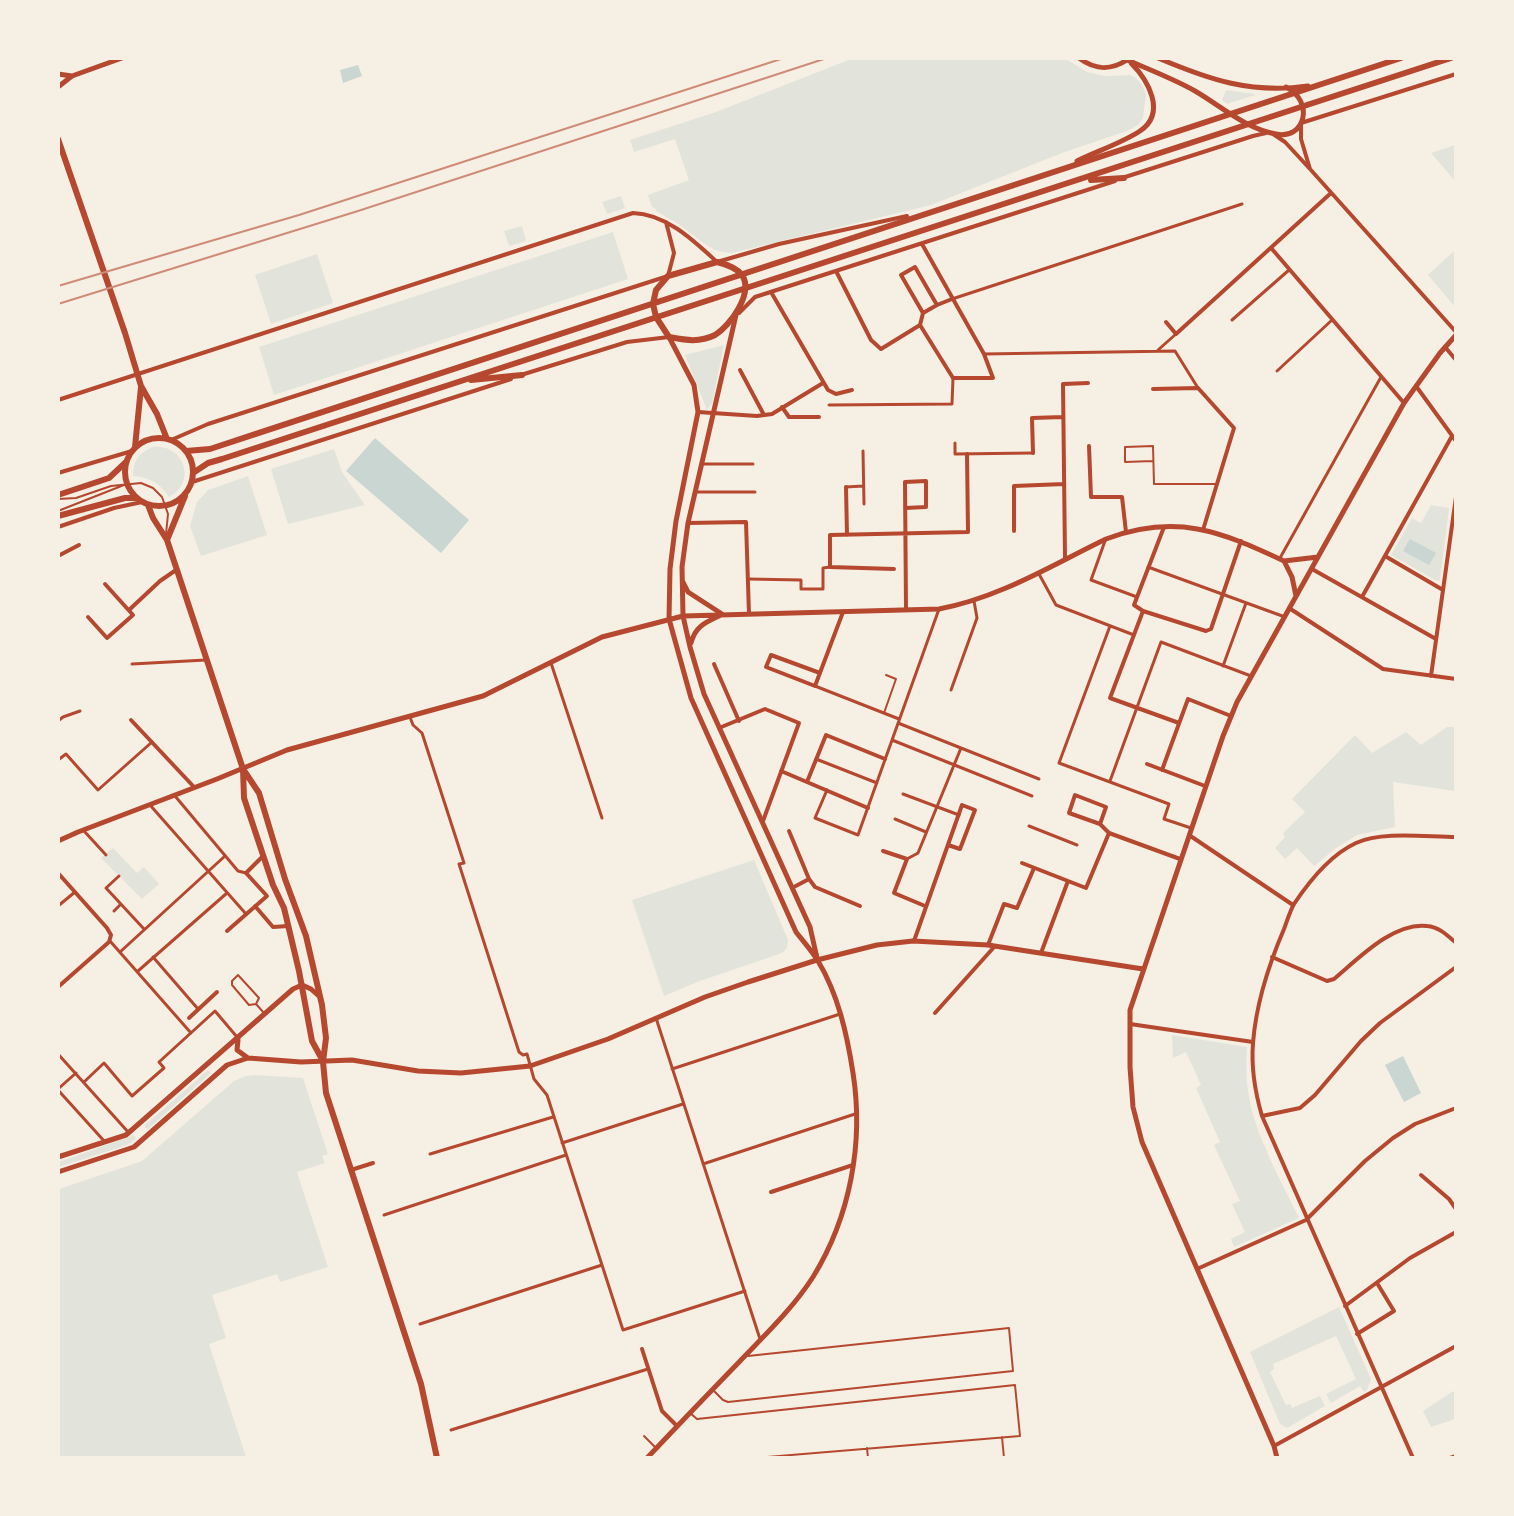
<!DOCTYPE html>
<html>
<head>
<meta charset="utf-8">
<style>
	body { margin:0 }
	#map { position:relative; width:1514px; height:1516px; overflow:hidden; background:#f6efe4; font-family:"Fira Sans",sans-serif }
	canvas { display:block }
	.frame { position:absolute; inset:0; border:60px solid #f6efe4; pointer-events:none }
</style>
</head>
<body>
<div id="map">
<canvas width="1514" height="1516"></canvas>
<div class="frame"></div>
</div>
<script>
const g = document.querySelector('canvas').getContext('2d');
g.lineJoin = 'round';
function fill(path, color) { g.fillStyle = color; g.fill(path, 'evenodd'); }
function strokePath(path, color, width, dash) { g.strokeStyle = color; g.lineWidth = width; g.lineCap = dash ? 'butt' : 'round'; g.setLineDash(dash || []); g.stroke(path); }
fill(new Path2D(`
	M851 59H1066L1087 72 1105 76 1130 75 1136 78 1142 85 1146 95 1143 118 1138 125 1127 131 1062 153 931 205 732 253C710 253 699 238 681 226 673 220 664 216 656 211V209L652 207 648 195 689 180 675 139 634 152 630 140 716 112Z
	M1226 90 1254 94 1255 95 1227 104 1222 100Z
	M1455 145H1456L1455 181 1431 153Z
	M621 196 625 208 607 214 602 202Z
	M522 226 526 241 509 246 504 231Z
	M613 232 628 279 274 395 259 347Z
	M1455 250V307L1428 275Z
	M317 254 333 303 271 324 255 275Z
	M724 345 712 403 707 410 685 355Z
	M153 447C185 444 197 483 169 497 160 483 149 477 133 476 132 461 140 452 153 447Z
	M334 449 342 472 365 505 288 524 271 469Z
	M248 476 267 535 201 556 190 526 197 502 208 490Z
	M1431 505 1449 508 1440 580 1437 581 1391 555 1412 518 1421 523Z
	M1447 727H1455V791L1393 782 1395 827 1357 835 1336 848 1314 866 1297 848 1285 859 1275 848 1285 837 1283 833 1305 812 1292 799 1355 735 1372 753 1406 732 1421 745Z
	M113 848 137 873 144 867 159 884 142 899 101 858Z
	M754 860 788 940 787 948 782 953 700 981 664 996 632 900Z
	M1172 1035 1247 1047C1246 1066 1246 1084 1250 1102 1258 1141 1282 1182 1299 1218L1234 1247 1231 1239 1245 1232 1232 1204 1240 1201 1214 1145 1220 1142 1196 1088 1201 1085 1186 1052 1173 1058Z
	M208 1070 211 1073 148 1129 145 1128V1125Z
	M256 1075 303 1078 328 1154 322 1156 325 1163 297 1172 328 1267 280 1282 277 1274 212 1295 226 1338 209 1344 246 1457H59V1189L142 1161 234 1081 246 1076Z
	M134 1135 136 1139 127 1145 59 1167V1162Z
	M1339 1307 1371 1379 1367 1390 1364 1392 1360 1386 1331 1403 1326 1394 1356 1379 1336 1336 1273 1364 1274 1369 1270 1372 1286 1405 1290 1404 1292 1408 1320 1396 1325 1406 1287 1428 1280 1424 1250 1352Z
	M1455 1390V1419L1431 1427 1423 1411Z`), '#e2e4dc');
fill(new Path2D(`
	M358 65 362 76 343 83 340 70Z
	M375 438 469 520 441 553 346 471Z
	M1410 539 1436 553 1429 565 1403 551Z
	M1403 1056 1421 1093 1404 1102 1385 1065Z`), '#c9d6d2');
strokePath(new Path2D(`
	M1153 461 1125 462V447L1153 446 1154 484H1217
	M58 499 76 498 111 486 141 483 153 488 162 497 168 514 166 534
	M58 511 124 485
	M884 713 896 679 886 675
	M256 1004 259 998 238 975 232 981V985L249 1005 256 1004 264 1013
	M713 1390 723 1400 728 1402 1013 1371 1009 1328 748 1356
	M690 1413 697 1419 1015 1385 1020 1436 755 1458
	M644 1436 656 1448
	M1002 1437 1004 1458
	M867 1448 868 1458`), '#b5482f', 2);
strokePath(new Path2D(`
	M952 299 1242 204
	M1232 320 1289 270
	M1158 350 1176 334
	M984 354 1175 351 1198 388
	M1277 371 1332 320
	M829 405 952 404 953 378
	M955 443V454L1033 453
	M863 451 864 504
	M701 464H753
	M846 487 863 486
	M695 492H755
	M1105 541 1091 580 1137 597
	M1280 558 1381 377
	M1148 567 1285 617
	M1039 574 1056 605 1134 635
	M748 579 801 580V589H823V568L830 567
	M1110 626 1059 763 1169 804 1164 819 1191 828
	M551 663 602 818
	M132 664 206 660
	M1223 666 1246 603
	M815 686 899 719
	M951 690 977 618 974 601
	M410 717 413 725 422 733 464 863 459 864 519 1052 523 1055 527 1054 534 1079 547 1095 623 1330 745 1291
	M58 721 63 717 80 711
	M898 723 1039 779
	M892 740 1032 796
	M816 759 877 783
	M58 760 66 754 98 790 152 742
	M1110 781 1161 642 1251 676
	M827 790 815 818 858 835 939 609
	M903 794 959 815
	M175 796 238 871 246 873
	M150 805 246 914
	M895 819 926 832
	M1029 826 1077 845
	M84 831 106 855
	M907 859 918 853 961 748
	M119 876 106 888 144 929
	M58 906 75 892
	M114 911 121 904
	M110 941 191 1033
	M120 952 225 856
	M153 957 198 1009
	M138 971 227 893
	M656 1018 760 1339
	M58 1054 129 1133
	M672 1069 840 1014
	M84 1082 104 1063 132 1096 164 1068 159 1062 215 1011 237 1037
	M58 1089 76 1073
	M58 1090 105 1142
	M562 1143 683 1104
	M430 1154 553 1117
	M703 1164 855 1114
	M384 1215 566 1155
	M420 1324 602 1265
	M451 1430 648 1369`), '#b5482f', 3);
strokePath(new Path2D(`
	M1273 134 1285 142 1310 169 1456 332
	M1310 169 1301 139V123L1456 74
	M1122 178 1253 136 1266 133
	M922 244 984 354 993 378H953L920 325 923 313
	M1272 249 1404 403
	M915 267 937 305 923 313 901 275Z
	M836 271 871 340 881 349 920 325
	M771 292 828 390 836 394 852 390
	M937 305 952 299
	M739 313 755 297 1115 181
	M1166 322 1176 334 1331 193
	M1445 347 1456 360
	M740 370 764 415
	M521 375 627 342 669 337
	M1416 386 1456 441
	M1153 389 1198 388 1234 428 1203 530
	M58 400 633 213C666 214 693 240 717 262L779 244 907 216
	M782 407 789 417H819
	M698 412 757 416 772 414 823 383
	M171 440 208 424 668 276 674 253 666 222
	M1089 446 1091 497H1122L1126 532
	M1033 453 1032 418 1063 417
	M58 473 132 451
	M192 482 511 379
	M846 487 847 535
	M905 508 926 507V481L905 482 906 609
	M688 523 746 522 749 614
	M58 527 114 508 142 502
	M1164 527 1134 605 1143 611 1206 631 1211 629 1241 541
	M1014 531V486L1064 484
	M58 556 79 545
	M1385 556 1443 590
	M1065 558 1063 384 1088 383
	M894 569 830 567V535L968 532 967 454
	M1312 569 1436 639
	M1362 597 1452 436
	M1289 608 1383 669 1456 679
	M129 610 160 581 176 570
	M1143 611 1110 698 1179 723
	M88 617 107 638 133 615 105 584
	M714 664 739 721
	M820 673 771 655 766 667 815 686 843 612
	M1431 676 1456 497
	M131 720 194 787
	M719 728 765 709 799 723 763 821
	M1147 764 1205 786
	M1162 770 1188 699 1231 716
	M781 771 868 808
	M807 782 826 735 885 759
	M1100 824 1106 807 1075 795 1069 813 1100 824 1109 833 1180 859
	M789 831 809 879 792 888
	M1189 835 1293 905
	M883 851 907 859 894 893 925 906
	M1022 863 1068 881
	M58 873 107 928 111 935 109 942 58 987
	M809 879 815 887 860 906
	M255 906 273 927 288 926
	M227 931 267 896 246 873 263 856
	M914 941 962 805 975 810 960 849 948 845
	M988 945 1004 904 1017 908 1034 868
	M1041 953 1068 881 1086 888 1109 833
	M1272 957 1327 981 1334 979C1358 959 1393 922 1427 926 1439 927 1447 935 1456 943
	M935 1013 995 946
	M189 1018 217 992
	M1130 1024 1253 1042
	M1262 1116 1300 1108 1315 1095 1361 1041 1380 1023 1456 967
	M351 1170 373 1163
	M1421 1175 1449 1199 1456 1209
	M771 1192 853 1165
	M1197 1269 1306 1220 1365 1161 1393 1138 1415 1124 1456 1108
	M1345 1306 1410 1258 1456 1232
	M1357 1334 1394 1311 1377 1283
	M642 1349 662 1411 677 1426
	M1274 1446 1456 1346
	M1413 1458 1262 1116C1255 1092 1251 1068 1253 1043 1256 1004 1269 964 1284 929 1287 921 1290 911 1294 904 1310 880 1330 855 1356 843 1382 831 1426 837 1456 837
	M1450 1458 1456 1456`), '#b5482f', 4);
strokePath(new Path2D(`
	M58 74 72 76
	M58 87 72 76 122 58
	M736 315 688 523 682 567 683 616 690 647 704 694 810 927 817 958
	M1284 561 1292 577 1296 596
	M1284 561 1318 557
	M683 582 688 592 722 614
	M691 643C695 627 704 623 719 616
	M58 841 78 832 217 779 287 750 483 696 602 637 683 616 939 609C999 598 1052 565 1106 539 1176 513 1220 531 1284 561
	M238 1040 237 1050 248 1058
	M58 1157 126 1135 293 989 302 985 311 989 320 997
	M58 1172 134 1147 227 1065 248 1058 301 1062 352 1060 418 1071 461 1073 530 1066 608 1039 705 997 748 982 817 960 877 945 913 941 988 945 1143 969
	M647 1458C678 1425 710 1392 741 1360 766 1334 793 1308 813 1277 850 1217 864 1143 853 1073 847 1034 838 994 818 961 812 951 803 941 796 932L691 698 669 619 670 569 676 521 698 412 694 385 669 337
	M1277 1458 1274 1446 1142 1142 1133 1107 1130 1067V1010L1223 736 1237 702 1404 403 1440 353 1456 335`), '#b5482f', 5);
strokePath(new Path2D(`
	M1079 58C1095 70 1110 71 1127 60
	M1123 58C1147 69 1172 78 1195 91 1221 106 1246 129 1276 134 1305 140 1315 102 1286 87
	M1158 58C1210 80 1251 94 1308 86
	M1077 161C1097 151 1122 143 1140 131 1167 113 1148 80 1131 63`), '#b5482f', 5);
strokePath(new Path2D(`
	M58 139 125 333 141 386 157 414 167 439
	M1091 180 1124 178
	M717 262C725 264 737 268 742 275 754 293 730 326 715 335 699 343 685 340 669 337L656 317 653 304 656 290 668 276Z
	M471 380 522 375
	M125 472a34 34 0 1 1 68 0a34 34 0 1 1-68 0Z
	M135 447 141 387
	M186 451 210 449C607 319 1003 186 1401 58
	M193 473 208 463 222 459 1451 58
	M58 495 109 478 126 462
	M148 505 153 518 167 540 243 769 259 793 285 879 306 936 322 1005 326 1038 323 1062 326 1093 421 1384 437 1458
	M58 516 125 498H136
	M167 540 185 496
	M243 769 244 798 273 885 284 908 299 971 312 1041 323 1061`), '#b5482f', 6);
strokePath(new Path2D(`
	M58 286 299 215 784 58
	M58 304 358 211 827 58`), '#cf8b77', 2);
</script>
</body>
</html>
